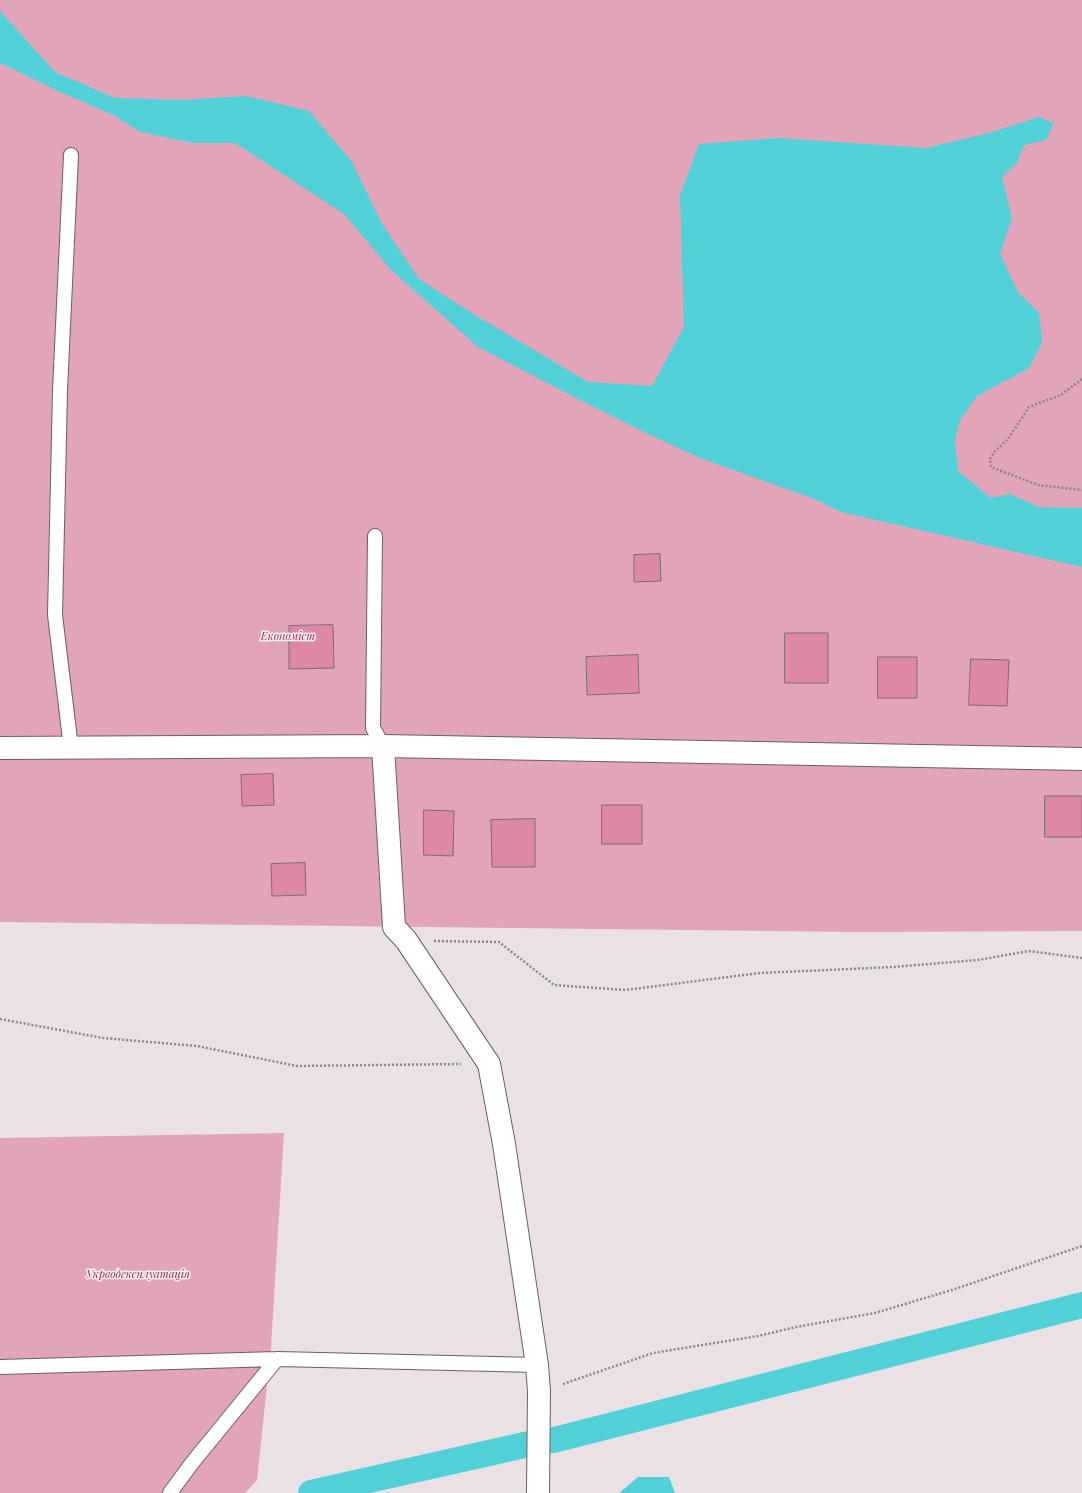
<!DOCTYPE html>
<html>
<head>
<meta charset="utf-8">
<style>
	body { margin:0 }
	canvas { display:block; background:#eae1e4 }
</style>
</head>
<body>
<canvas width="1082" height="1493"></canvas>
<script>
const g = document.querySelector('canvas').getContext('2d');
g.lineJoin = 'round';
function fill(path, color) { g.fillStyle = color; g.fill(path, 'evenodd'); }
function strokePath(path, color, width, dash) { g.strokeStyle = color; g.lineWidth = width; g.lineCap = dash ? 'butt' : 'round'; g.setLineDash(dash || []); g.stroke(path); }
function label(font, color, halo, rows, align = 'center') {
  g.font = font + ' "Playfair Display",serif'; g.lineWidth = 3; g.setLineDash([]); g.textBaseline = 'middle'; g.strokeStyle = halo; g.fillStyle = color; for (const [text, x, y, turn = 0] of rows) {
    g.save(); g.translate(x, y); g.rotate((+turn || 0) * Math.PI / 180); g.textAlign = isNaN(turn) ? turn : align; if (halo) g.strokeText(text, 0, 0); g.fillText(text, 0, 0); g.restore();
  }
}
fill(new Path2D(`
	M0 0H1082V931L856 932 0 922Z
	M284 1133 271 1347 257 1480 245 1493H0V1138Z`), '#e2a4b8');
fill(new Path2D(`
	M0 11 55 72 115 98 180 100 246 96 309 111 352 162 382 224 419 279 473 314 588 382 652 386 684 327 680 195 699 144 777 138 926 148 989 133 1039 117 1054 123 1046 140 1024 145 1017 163 1002 177 1012 218 1000 254 1018 292 1039 313 1042 342 1029 368 977 396 960 420 955 441 958 471 991 498 1010 494 1039 507 1082 508V567L841 512 814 499 700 458 646 433 574 397 478 347 391 270 344 214 235 143H193L140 132 115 116 58 91 0 63Z
	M638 1477H669L675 1493H619Z`), '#52d0d7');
strokePath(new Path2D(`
	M554 1440 1082 1305
	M311 1493 529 1444`), '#52d0d7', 26);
const building = new Path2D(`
	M660 554 661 581 634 582V555Z
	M333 625 334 668 289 669V626Z
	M785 633H828V683H785Z
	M638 655 639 693 587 695 586 657Z
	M878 657H917V698H878Z
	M971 659 1009 660 1007 706 969 705Z
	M273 774 274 805 242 806 241 775Z
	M1045 796H1082V837H1045Z
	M602 805H642V844H602Z
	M424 810 454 811 453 856 424 855Z
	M535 819V867H492L491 820Z
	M305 863 306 895 272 896 271 864Z`);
fill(building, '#dd88a6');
strokePath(building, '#777072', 1);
const lane = new Path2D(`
	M375 536 373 728 383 746
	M71 748 55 615 60 390 71 155
	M0 1367 277 1359 537 1365
	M170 1493 192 1463 277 1359`);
const street = new Path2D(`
	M383 746 394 927 406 940 489 1064 504 1144 537 1365 539 1391 538 1493
	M0 748 383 746 1082 759`);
strokePath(lane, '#686163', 16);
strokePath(street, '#686163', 24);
strokePath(new Path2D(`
	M1082 379 1061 395 1029 407 1008 439 995 451 990 459 991 467 1038 485 1082 490
	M434 941 499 942 554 985 625 990 760 973 893 967 978 960 1029 951 1082 958
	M0 1019 103 1038 197 1046 297 1066 461 1064
	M563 1384 653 1353 758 1336 796 1327 875 1313 955 1289 1082 1246`), '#8c8688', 2.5, [2, 2]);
strokePath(lane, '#fff', 14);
strokePath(street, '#fff', 22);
label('italic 11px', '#8f2b57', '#f7eff1', [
	["Економіст",288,637],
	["Укрводексплуатація",138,1275]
]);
</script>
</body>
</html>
